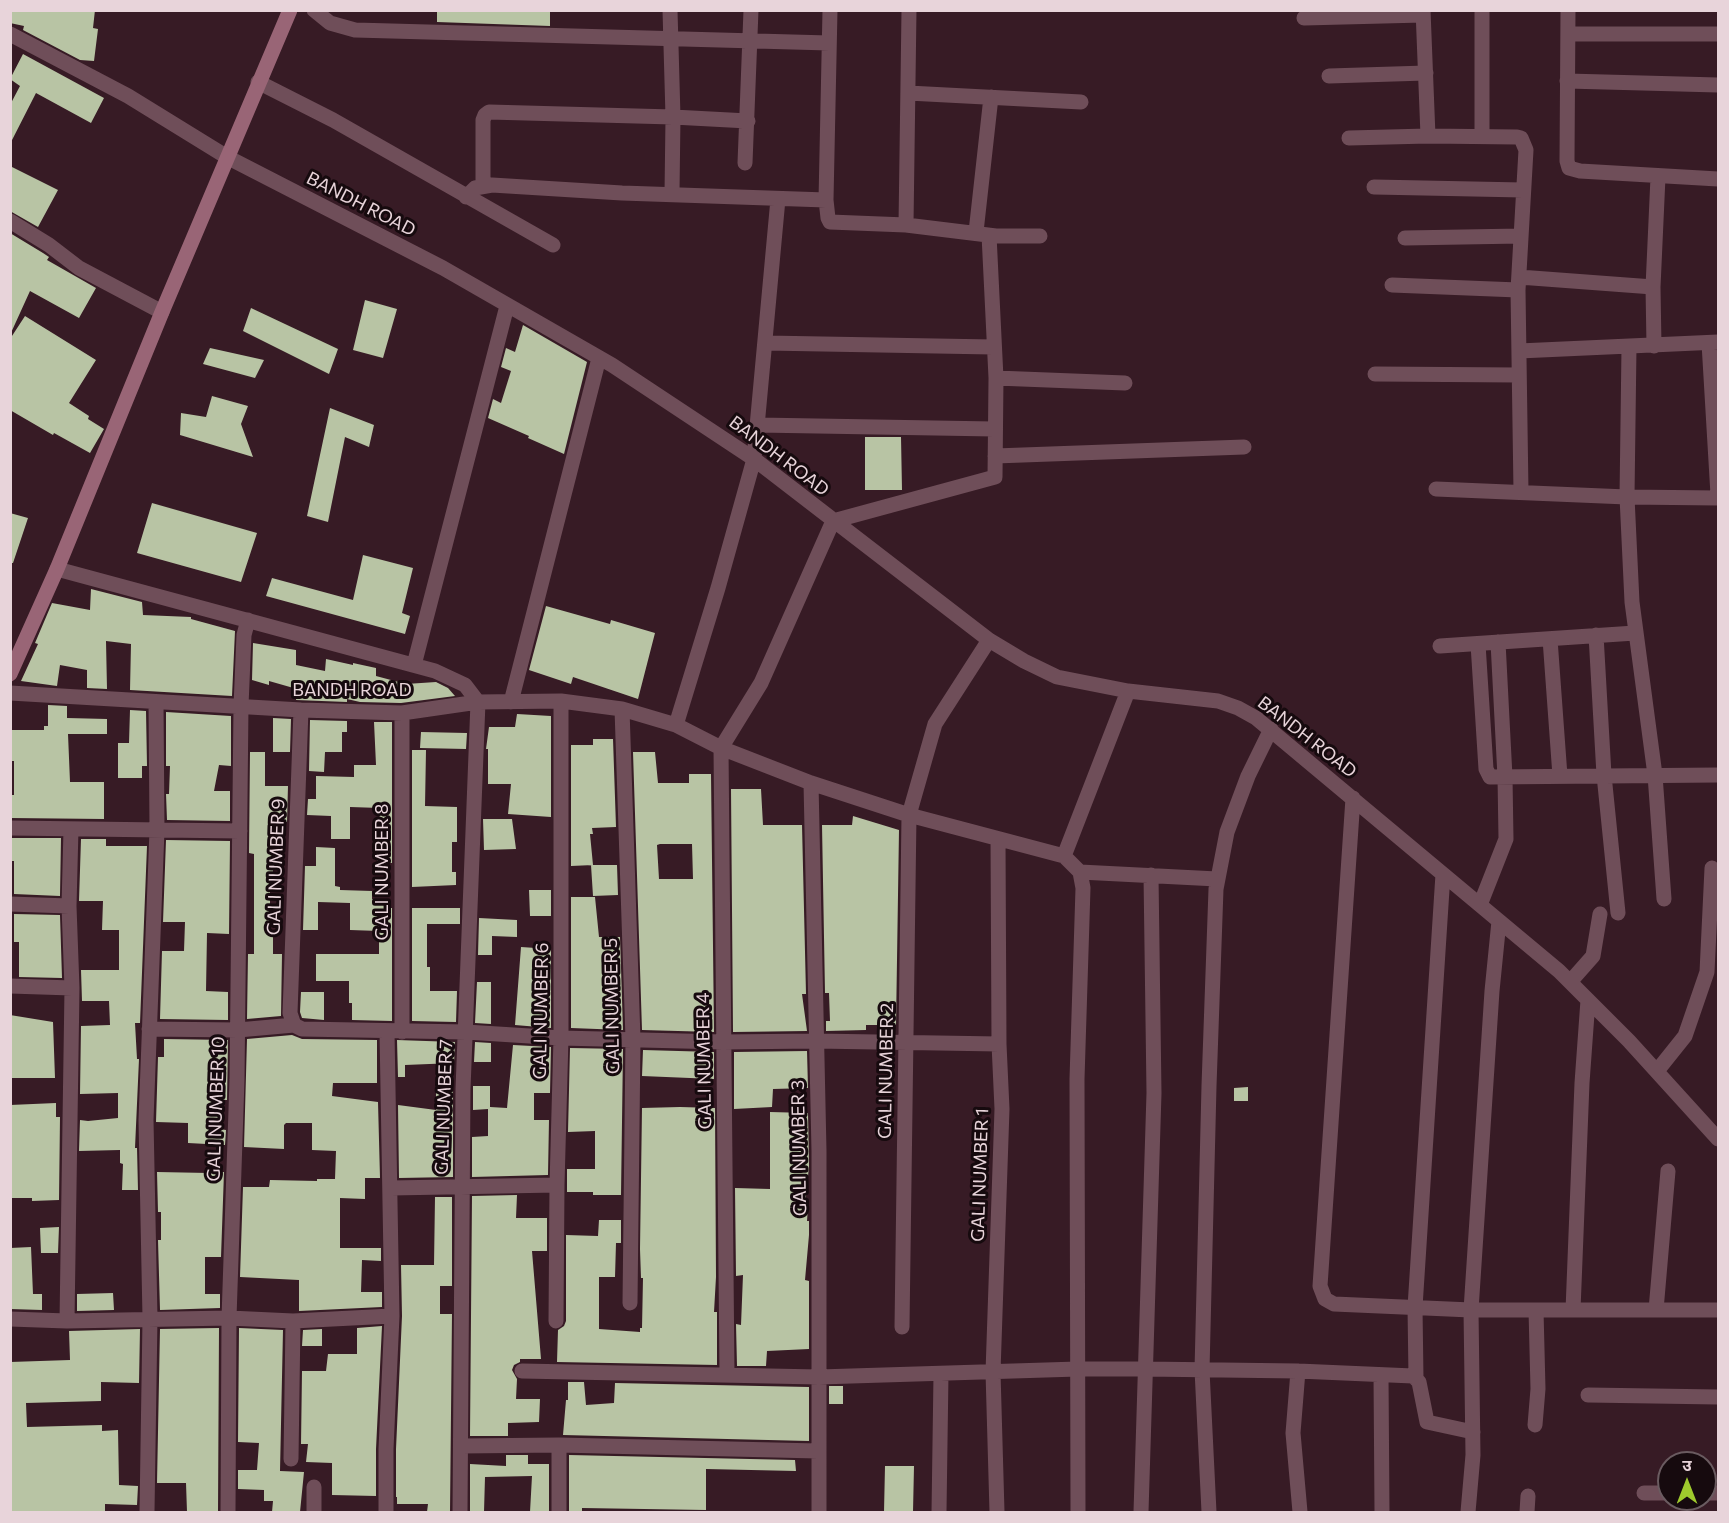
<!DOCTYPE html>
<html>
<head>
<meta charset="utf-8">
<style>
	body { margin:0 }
	#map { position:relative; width:1729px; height:1523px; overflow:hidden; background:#371b25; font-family:Commissioner,"Noto Sans Devanagari",sans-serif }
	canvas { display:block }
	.frame { position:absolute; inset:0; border:12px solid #e8d4da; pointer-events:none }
	.north { position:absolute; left:1657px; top:1451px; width:60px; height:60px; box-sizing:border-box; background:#160a0e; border:2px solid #6a5b60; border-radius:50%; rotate:0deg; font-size:16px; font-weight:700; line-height:24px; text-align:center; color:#e8d4da }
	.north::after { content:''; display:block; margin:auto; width:21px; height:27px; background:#9fca2d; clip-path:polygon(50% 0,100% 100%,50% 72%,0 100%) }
</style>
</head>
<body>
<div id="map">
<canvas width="1729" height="1523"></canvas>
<div class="frame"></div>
<div class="north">उ</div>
</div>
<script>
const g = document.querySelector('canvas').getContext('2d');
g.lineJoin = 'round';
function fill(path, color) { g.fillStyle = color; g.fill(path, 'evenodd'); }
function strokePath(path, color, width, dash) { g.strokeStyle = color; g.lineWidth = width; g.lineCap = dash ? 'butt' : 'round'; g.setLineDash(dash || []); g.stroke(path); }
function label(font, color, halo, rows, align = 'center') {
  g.font = font + ' Commissioner,sans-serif'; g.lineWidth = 6; g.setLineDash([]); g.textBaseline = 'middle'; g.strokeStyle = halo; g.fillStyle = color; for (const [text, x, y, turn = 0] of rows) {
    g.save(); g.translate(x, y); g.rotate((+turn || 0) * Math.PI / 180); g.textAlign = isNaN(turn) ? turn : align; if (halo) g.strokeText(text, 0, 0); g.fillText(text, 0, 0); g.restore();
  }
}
fill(new Path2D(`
	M10 10H95L93 28 98 29 94 61 80 60 23 30 24 26 10 23Z
	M437 10H550V26L437 22Z
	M23 54 104 98 91 123 36 93 10 144V105L20 86 10 79Z
	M10 166 58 190 38 227 10 211Z
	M10 233 43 253 49 257 47 260 96 288 79 318 30 291 10 335Z
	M365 300 397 309 383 358 353 350Z
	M251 308 338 349 329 374 243 331Z
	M25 316 96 360 69 403 89 416 88 419 104 429 90 453 54 433 53 435 10 410V339Z
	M523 325 587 362 564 454 528 438 529 436 488 418 493 399 501 403 511 371 501 367 506 348 515 352Z
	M210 348 264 360 255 378 203 364Z
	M212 396 248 406 241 424 253 457 180 435 181 413 206 417Z
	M330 408 374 425 369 447 345 437 328 522 307 516Z
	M865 437H901L902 490H865Z
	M152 503 257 533 241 582 137 553Z
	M10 513 28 518 13 563H10Z
	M363 555 413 568 402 613 410 616 405 634 266 596 272 578 353 600Z
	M91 589 142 602 143 615 191 617V619L235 631 232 696 130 690 131 644 106 641 107 689 87 688V670L60 665 57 686 21 681 38 644 35 643 52 603 90 610Z
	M546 606 610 624 611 620 655 633 638 699 573 677 571 684 529 670Z
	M253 643 296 650V665L325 671 326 659 353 665V663L376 668V676L406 684 436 682 448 688 455 696 401 703 360 702 347 699V702L296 700 297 689 269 681V685L252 680Z
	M48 705 67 706V718L107 719V734H68L70 782H104V819L10 818V795H14V761H10V730H44V726H48Z
	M130 710 146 711 147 766H142V778H118V743H129Z
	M166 712 231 716V766L219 765 214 791H230V821L167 820 166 794H169L170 766H166Z
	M517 714 551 716V817L508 814 511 784H488V749H486L489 727H515Z
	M273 718 291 719 290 752H273Z
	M310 720 347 721V732H342V752H325L324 772 309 771Z
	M374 722H392V863H377L380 808 350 807V839H331V816L307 815 308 799H316V776L354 777V765H376Z
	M421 732 467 733 466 749 420 748Z
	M593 739H613L616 827 592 828 593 834H590L593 865 571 866V745H593Z
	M412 750H426L425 806 457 807V842H452V872H456V885L412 887Z
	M250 752H265V786H288L287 822H273V874H270V935H273V954H282L281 1016 247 1019 248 954H254V854L249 853Z
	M633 752H655L658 783H689V774H711L714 1032 642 1030ZM660 844H692L693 879H659L657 845Z
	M731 789H761L763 825H802L806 994H802L807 1031 733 1032Z
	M853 816 899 830 896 1025H866V1030L826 1031V1021H830L829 993H825L822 825H852Z
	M483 819H512L516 849 484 850Z
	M10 838H61L60 896 14 894V861H10Z
	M81 839H106V846H147L140 1023H135L137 1059H139L135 1148H137L138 1190H122L123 1164 120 1163V1150L79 1151 80 1120 88 1121 118 1118V1093L80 1094 81 1026 110 1025 109 1001H82L81 970H119V930H102L103 901H79Z
	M166 840 230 841 229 934 207 933 206 991 228 992V1020L160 1019 162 951H184L185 922H163Z
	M316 847 335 848V886L340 887V890L372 891V899H385V908H392V1021L352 1020V1003H349V981H316V954H379V931L350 930V903L318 902V930H303L305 866H316Z
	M591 865H617L618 895 593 896Z
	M529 890H551V916H530Z
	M571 897H595L599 937H620L623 1030 571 1028Z
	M412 908H460V924H427V967H430V991H457L456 1022 412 1021Z
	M14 914 60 915 62 978 19 977V942H14Z
	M479 918 517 920V937L492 936V955H478Z
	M521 947 551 949V1028L515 1025Z
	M477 982H491V1024L475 1023Z
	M301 992H324V1020L302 1018 300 1012Z
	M10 1015 53 1022 55 1078H10Z
	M292 1035 302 1039 377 1040V1083H333L332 1096 378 1102 380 1178H365V1199L340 1198V1248H381V1261L362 1260 361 1292H382V1307L299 1311V1280L240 1277 243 1187H269L270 1180 317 1181V1179H335L336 1151 312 1150V1123H286L284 1125V1149L244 1147 247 1039Z
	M164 1039 228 1040 227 1100H220L219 1129 226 1130 225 1145 188 1143V1123L156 1122 158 1057H164Z
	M397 1040 455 1042 454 1063 405 1065V1077H398Z
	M475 1042 491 1043V1062H474Z
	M513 1045 551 1047 550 1093H534V1120H549L548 1175 472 1177V1137L488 1136V1109L473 1110V1086H490V1107L507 1108Z
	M570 1048 623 1049 621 1195H593V1192H567V1169H595V1131L568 1132Z
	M643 1050 714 1052V1079L642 1076Z
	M807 1051 808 1088 773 1089 772 1107 734 1109V1052Z
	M436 1085H453V1177L399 1178 398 1105 436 1110Z
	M1248 1087V1101H1234V1088Z
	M56 1103V1117H60L59 1200 32 1201V1198H10V1105Z
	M680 1107 715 1108 716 1277 714 1312H717V1365L557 1362 558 1330 564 1326 566 1321V1235L598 1236 599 1220H621V1243H616L615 1277H599V1329L640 1332V1328H642L643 1278H641L640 1249 642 1108Z
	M770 1112 808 1113 809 1166 805 1207H808L807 1221H809V1235L805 1280 809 1281V1349L767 1351 766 1366H737L736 1324 741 1325 743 1275 736 1276 735 1188 770 1189Z
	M157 1172 209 1173V1172H224L221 1257H205V1294H220V1308L160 1310 158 1240H161V1212H158Z
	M517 1195 516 1218H547V1251H532L541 1359H520V1362L514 1365 512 1370 517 1379 516 1399H540L539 1422 508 1423V1436H470L472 1196Z
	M435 1197H452V1286H440V1314H452L450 1512H427L428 1504H397V1497H396V1449L402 1316 401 1265H434Z
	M59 1227 58 1253H41L40 1228Z
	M31 1247 33 1294H42V1310L10 1309V1248Z
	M113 1293 114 1310 77 1311V1294Z
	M382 1326 376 1449V1496L332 1495V1463L306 1462 308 1444H301L302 1371H326L328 1354H357V1328Z
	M219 1328 218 1512H187L186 1483H157L160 1329Z
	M239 1328 283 1330 280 1471 304 1472 300 1512H272L273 1501H264V1490L238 1489V1470H257L259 1443 238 1442Z
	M140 1329 139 1383 101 1382V1401L26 1403 27 1427 102 1425V1431L118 1430 119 1485 138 1486 137 1505 105 1504V1512H10V1362L70 1360 69 1331Z
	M322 1329V1346H302L303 1330Z
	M568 1382H584L586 1405 614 1403 615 1383 809 1387V1441L563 1435 566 1400H568Z
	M829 1386H843V1404H829Z
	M506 1455H528V1464H549V1512H530L532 1476 485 1477 484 1512H470V1464L506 1466Z
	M569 1455 795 1460 796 1471 706 1469V1510L582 1508V1512H569Z
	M885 1466H914L913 1512H884Z`), '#b8c4a4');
strokePath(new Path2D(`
	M314 10 330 23 355 30 829 43
	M670 10 673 117 672 193
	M830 10 826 200 828 218 830 222 906 225 996 236H1040
	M1423 10 1428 136
	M1568 10 1567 161 1569 168 1580 171 1718 179
	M1304 18 1423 15
	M10 34 128 96 227 157 443 268 612 365 754 459 989 640 1024 661 1057 677 1128 691 1218 701 1238 708 1256 718 1559 971 1629 1041 1718 1139
	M1568 34H1718
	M1329 76 1426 73
	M1567 81 1718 85
	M258 82 333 120 553 245
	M908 93 1081 102
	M1482 136V10
	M1349 138 1428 136 1517 137 1521 138 1526 150 1518 290 1521 492
	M745 163 751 10
	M483 185V120L485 115 489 112 673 117 748 121
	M1374 187 1523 190
	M466 197 475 188 492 185 622 193 826 200
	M10 221 49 245 79 268 162 312
	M906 225 909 10
	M976 232 991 97
	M1405 238 1521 236
	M1519 277 1653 287
	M1392 285 1518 290
	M766 343 993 347
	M1709 343 1718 495
	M1654 346 1653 287 1658 177
	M1629 347 1627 497 1632 602 1655 775 1664 899
	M1519 351 1718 342
	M1375 374 1518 375
	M996 378 1125 383
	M758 425 994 429
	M995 456 1244 447
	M1436 489 1627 497 1718 498
	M57 569 435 671 465 685 478 702 463 1089 460 1512
	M1596 635 1604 775 1618 913
	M1550 639 1560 776
	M1478 644 1486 769 1490 777 1718 775
	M1440 646 1635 633
	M414 665 507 306
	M10 693 301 710 402 713 478 702 561 701 622 709 676 725 721 748 811 783 909 815 1064 856 1080 872 1083 888 1077 1079 1078 1512
	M511 702 599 358
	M622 709 633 1039 630 1303
	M402 713V1032
	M676 725 718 588 754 459 778 199
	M811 783 819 1151V1512
	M1353 798 1320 1286 1325 1299 1334 1304 1471 1310H1718
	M10 828 240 831
	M1064 856 1128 691
	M1080 872 1217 879
	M10 904 69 906
	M1480 905 1506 839 1505 777 1498 642
	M1570 982 1593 956 1600 914
	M10 986 72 988
	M294 1025 290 1013 301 710
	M149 1029 238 1030 294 1025 302 1029 466 1032 561 1038 723 1042 816 1041 999 1044
	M1657 1071 1685 1036 1707 972 1712 868
	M391 1188 557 1185
	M1573 1310 1582 1083 1588 1000
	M1656 1310 1668 1171
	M10 1319 67 1321 229 1318 293 1321 392 1316
	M67 1321 72 988 69 906 71 829
	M556 1321 557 1185 561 1038V701
	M902 1327 909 815 935 724 989 640
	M522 1371 819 1377 1078 1369H1145L1298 1371 1413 1376 1419 1382 1427 1422 1473 1432
	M1298 1371 1293 1433 1300 1512
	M727 1374 721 748 761 683 833 521 995 477 996 378 989 235
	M1381 1375 1382 1512
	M1416 1378 1415 1307 1443 874
	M1588 1395 1718 1397
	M1535 1425 1538 1389 1536 1310
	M461 1446 559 1445 818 1451
	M291 1459 293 1321
	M314 1487V1512
	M1644 1493H1669
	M1705 1493H1718
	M147 1512 150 1318 146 1120 157 830 156 702
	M228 1512 229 1318 237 1080 241 706 244 635 248 620
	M386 1512V1449L392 1316 387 1032
	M559 1512V1445
	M939 1512 941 1374
	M997 1512 993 1372 1002 1109 999 1044 998 839
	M1141 1512 1154 1093 1151 875
	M1209 1512 1202 1370 1209 1086 1216 889 1227 832 1248 776 1271 729
	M1468 1512 1473 1455 1471 1310 1492 991 1499 921
	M1527 1512 1528 1496`), '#6f4e59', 15);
strokePath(new Path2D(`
	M10 674 57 569 162 312 290 10`), '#996576', 15);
label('18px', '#e8d4da', '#160a0e', [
	["BANDH ROAD",361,204,27],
	["BANDH ROAD",779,456,37],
	["BANDH ROAD",352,690],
	["BANDH ROAD",1307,737,38],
	["GALI NUMBER 9",276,867,-88],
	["GALI NUMBER 8",382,872,-90],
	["GALI NUMBER 5",612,1006,-91],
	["GALI NUMBER 6",541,1011,-89],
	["GALI NUMBER 4",704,1061,-91],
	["GALI NUMBER 2",886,1071,-89],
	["GALI NUMBER 7",444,1107,-88],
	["GALI NUMBER 10",216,1109,-88],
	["GALI NUMBER 3",799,1148,-91],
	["GALI NUMBER 1",980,1175,-88]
]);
</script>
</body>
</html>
